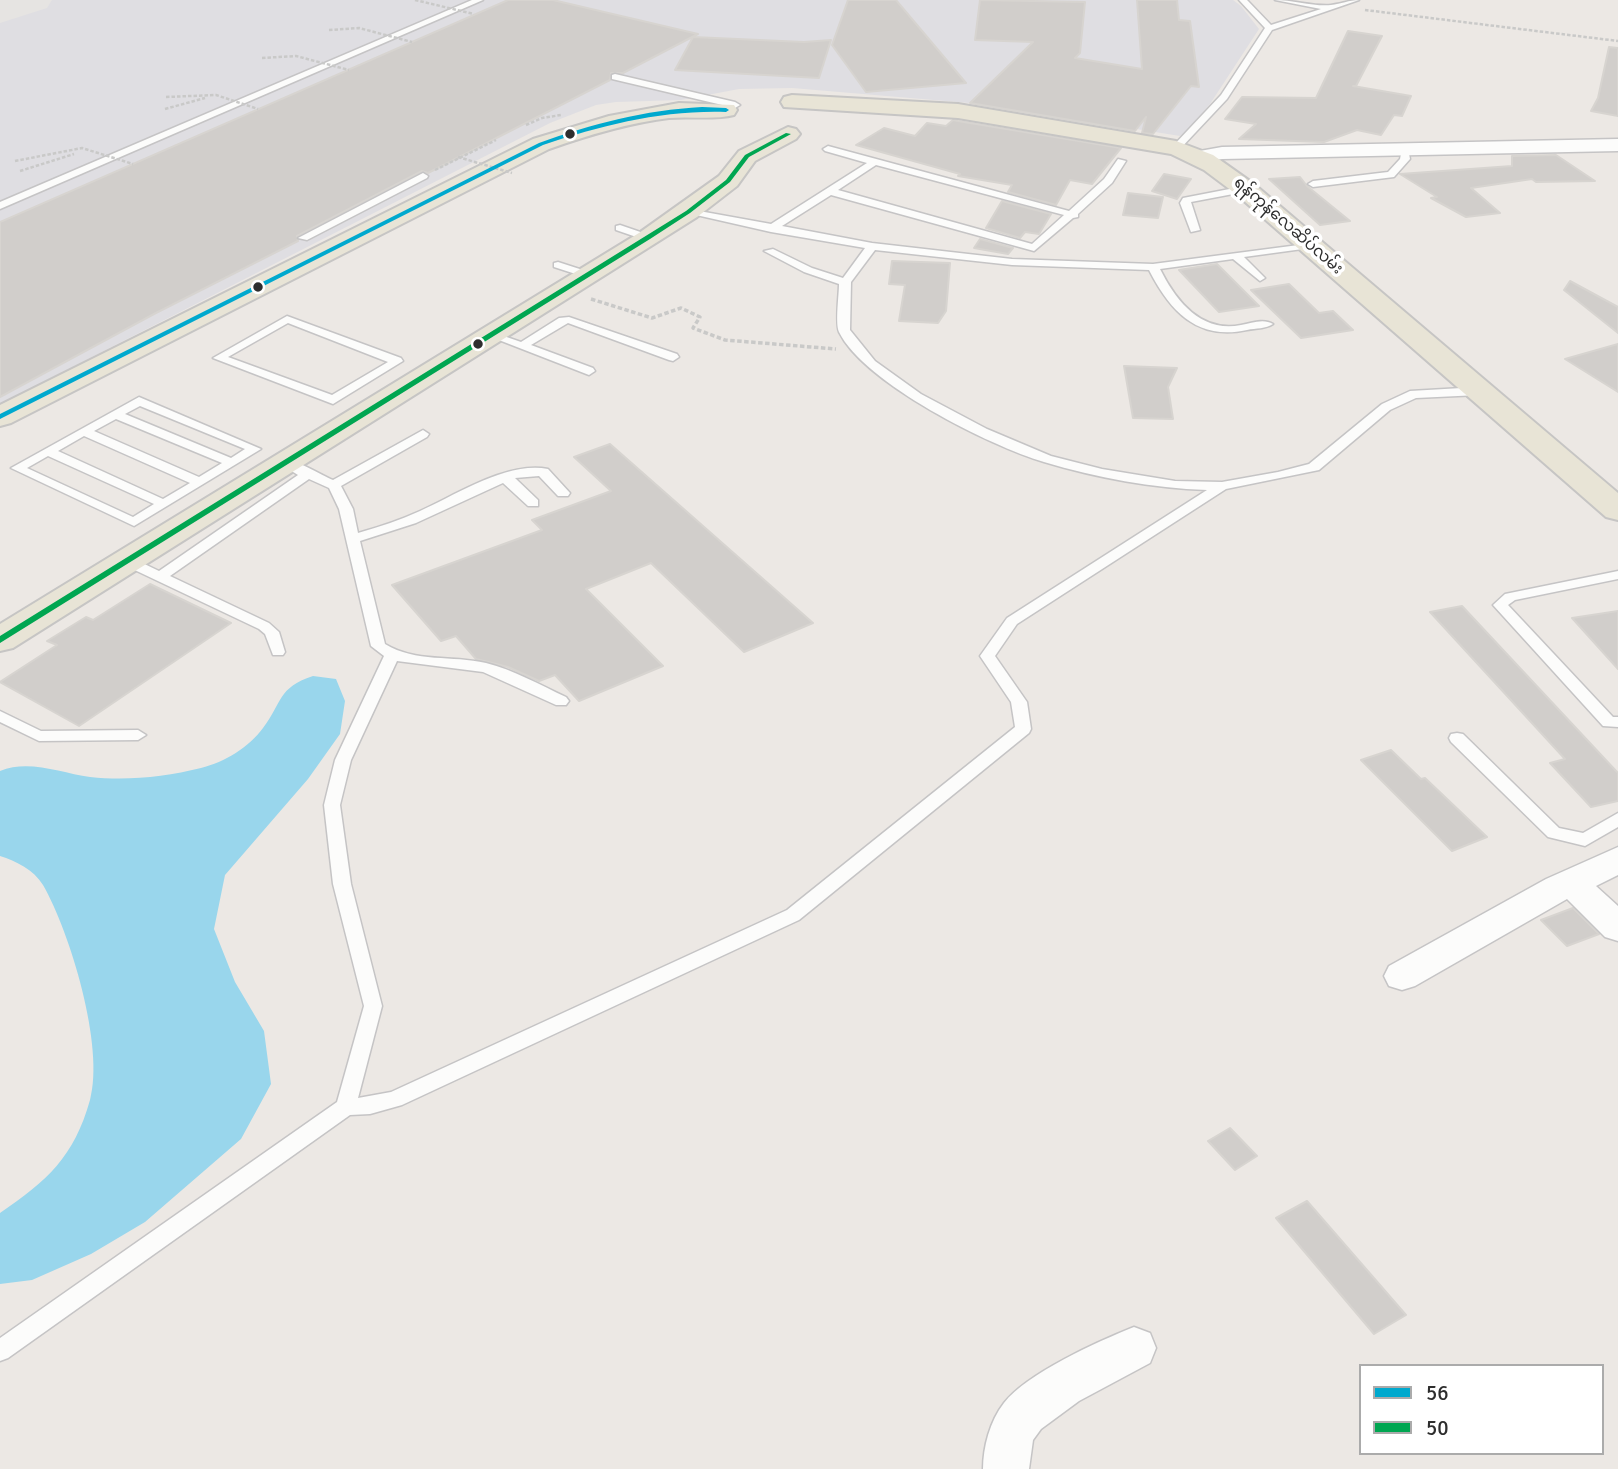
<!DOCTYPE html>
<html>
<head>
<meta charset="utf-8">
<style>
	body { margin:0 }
	#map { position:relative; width:1618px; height:1469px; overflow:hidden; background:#ece8e4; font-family:Signika,sans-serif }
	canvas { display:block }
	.legend { position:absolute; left:1359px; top:1364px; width:245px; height:91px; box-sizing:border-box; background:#fff; border:2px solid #ababab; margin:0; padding:9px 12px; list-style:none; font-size:21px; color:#2e2e2e }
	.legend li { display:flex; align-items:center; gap:14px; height:35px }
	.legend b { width:35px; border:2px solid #ababab }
</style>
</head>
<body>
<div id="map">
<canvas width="1618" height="1469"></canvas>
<ul class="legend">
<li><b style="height:9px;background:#00a9ce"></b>56</li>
<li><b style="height:9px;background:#00a651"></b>50</li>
</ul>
</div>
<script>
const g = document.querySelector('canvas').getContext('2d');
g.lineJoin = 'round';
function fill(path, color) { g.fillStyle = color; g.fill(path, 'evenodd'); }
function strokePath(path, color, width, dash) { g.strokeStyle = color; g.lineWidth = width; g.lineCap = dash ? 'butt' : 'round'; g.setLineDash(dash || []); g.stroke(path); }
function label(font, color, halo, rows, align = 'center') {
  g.font = font + ' Signika,"Noto Sans Myanmar",sans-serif'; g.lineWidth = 7; g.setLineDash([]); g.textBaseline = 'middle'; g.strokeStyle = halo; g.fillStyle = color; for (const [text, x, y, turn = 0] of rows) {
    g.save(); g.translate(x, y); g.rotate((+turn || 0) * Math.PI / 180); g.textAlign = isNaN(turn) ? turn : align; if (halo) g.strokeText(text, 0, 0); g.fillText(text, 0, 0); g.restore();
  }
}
fill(new Path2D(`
	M0 0H1233L1241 6 1259 29 1210 104 1189 129 1180 136 981 104 792 88 739 89 681 100 616 102 596 105 550 123 0 404Z`), '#dfdee2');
fill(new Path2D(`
	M313 676 336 679 345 701 340 734 308 779 225 875 214 929 235 982 264 1031 271 1084 241 1139 145 1222 91 1254 32 1280 0 1284V1213C47 1181 74 1157 90 1100 105 1047 70 932 43 885 34 870 16 861 0 856V771C29 759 61 773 90 777 127 781 165 777 201 768 225 762 249 747 263 728 283 702 277 688 313 676Z`), '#99d6ec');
fill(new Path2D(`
	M0 0H52L47 8 0 23Z`), '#e6e4e2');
const building = new Path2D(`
	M508 0H553L698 34 623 73H611L610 80 428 173 422 171 297 236 298 241 154 314 0 397V222Z
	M848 0H896L966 83 866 92 832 45Z
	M980 0 1085 2 1080 53 1075 58 1142 69 1137 0H1177L1179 20 1190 21 1199 87 1191 86 1153 134 1142 133 1146 117 1135 131 970 103 1033 42 975 40Z
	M1348 31 1382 36 1356 86H1353L1411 96 1402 116 1394 115 1381 135 1357 130 1324 142 1239 139 1256 124 1225 119 1242 97 1316 98Z
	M693 37 804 42 831 40 819 78 675 70Z
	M1609 47 1618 48V116L1591 111 1598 98Z
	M953 120 958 121 1121 148 1092 184 1070 180 1056 205 1008 192 1012 185 958 176 960 174 856 145 884 128 915 136 927 123 946 126Z
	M1556 155 1595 181 1536 182 1532 179 1471 188 1500 213 1466 217 1431 198 1437 197 1400 174 1512 166V156Z
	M1164 174 1191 179 1177 199 1152 191Z
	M1300 177 1307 186 1350 221 1320 225 1269 179Z
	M1128 193 1163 197 1158 218 1123 215Z
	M1002 201 1051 214 1039 234 1025 232 1020 238 986 228Z
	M980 239 1013 248 1008 254 974 248Z
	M892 261 950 263 946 311 938 323 899 321 905 285 889 284Z
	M1217 264 1259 306 1219 312 1179 270Z
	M1570 281 1618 307V333L1564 290Z
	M1289 284 1319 313 1333 311 1353 330 1301 338 1251 290Z
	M1618 344V392L1565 359Z
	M1124 366 1177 368 1168 387 1173 419 1133 418Z
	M610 444 813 623 744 652 651 563 586 589 663 666 579 701 555 675 539 681 508 667 476 659 456 636 441 641 392 585 542 530 532 520 611 491 574 457Z
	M150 584 231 623 79 726 0 682 57 645 47 641 86 617 93 620Z
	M1462 606 1618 773V801L1591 807 1550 763 1565 759 1430 612Z
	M1618 611V669L1572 618Z
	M1391 750 1421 779 1425 778 1487 837 1452 851 1361 760Z
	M1573 908 1599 934 1567 946 1541 920Z
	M1230 1128 1257 1156 1235 1170 1208 1141Z
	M1307 1201 1406 1315 1374 1334 1276 1218Z`);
fill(building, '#d1cecb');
strokePath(building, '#d7d4d0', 2);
const lane = new Path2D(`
	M472 0H483L0 209V202Z
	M1239 0H1247L1271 25 1321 9 1275 0C1293 0 1316 7 1331 5 1341 4 1349 0 1359 0L1272 30 1227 99 1179 150H1173V146L1221 95 1265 28Z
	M615 74 735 102 740 105 735 108 612 79V75Z
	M828 146 1069 211 1104 179 1118 159 1126 161 1112 183 1078 214V217L1073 218 1034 251 831 195 782 226 872 243 1012 259 1153 264 1314 243V247L1310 248 1244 257 1265 278 1260 281 1233 259 1160 269C1176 301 1201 333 1241 325 1251 323 1264 318 1273 324 1266 329 1256 328 1247 330 1197 341 1170 311 1149 270L1012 265 875 250 851 282 850 330 875 361 921 394 987 429 1051 456 1102 469 1175 481 1222 482 1278 472 1309 464 1382 404 1410 391 1479 387 1485 391 1479 395 1416 398 1390 410 1319 470 1226 489 1017 624 995 656 1027 702 1031 729 1029 733 799 920 402 1105 370 1114 350 1115 8 1358 0 1361V1338L337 1102 364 1006 333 884 324 805 335 760 384 656 371 646 339 509 329 488 309 479 170 576 269 623 279 632 285 652 283 655H273L265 634 259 629 122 564 120 561 122 558H132L159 571 298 475 282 465V459C294 458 321 475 333 480L423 430 429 434 427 437 341 486 353 509 358 533C379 527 400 520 420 511 456 495 507 461 548 469L570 493 568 496H558L539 476 515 478 538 500V506H528L503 483 416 523 360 541 385 644C416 663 452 655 486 663 514 670 540 685 566 697L569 701 566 705H556L483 672 397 661 351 760 340 805 351 884 382 1006 358 1098 391 1092 787 910 1015 727 1011 702 980 656 1007 618 1207 490C1152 488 1097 478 1044 462 990 446 864 383 839 332 835 323 839 295 839 284L804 272 764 251 773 249 812 268 843 278 865 248 771 232 683 212 688 209 771 224 867 163 825 151 823 149ZM876 165 1064 215 1032 244 838 190Z
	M1402 149H1408L1410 159 1394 177 1313 187 1308 184 1313 181 1388 172 1400 159Z
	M423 173 428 176 427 178 307 240 298 238Z
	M1245 186 1249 187V191L1191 202 1200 230 1191 232 1180 203 1183 198Z
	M620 225 652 236 653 238 648 241 616 230V226Z
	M558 262 592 273 593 275 588 278 554 267V263Z
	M287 316 401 358 403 361 333 404 213 358ZM288 323 388 362 332 395 228 357Z
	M569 317 677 354 679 357 673 361 669 360 568 323 531 345 593 368 595 371 589 375 486 335 492 332 521 342 559 318Z
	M139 397 261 449 134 526 11 468ZM140 406 245 449 231 458 125 414ZM116 419 222 463 199 477 94 431ZM84 436 190 483 163 499 58 451ZM48 456 154 504 133 517 27 468Z
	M1618 571V579L1515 600 1508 605 1613 717H1618V727L1603 726 1493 605 1505 594Z
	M0 711 41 731 138 730 146 735 138 740 39 741 0 722Z
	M1457 733 1463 734 1559 828 1583 833 1618 813V827L1585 846 1548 837 1451 742 1449 738 1451 734Z`);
const street = new Path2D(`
	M1618 139V151L1222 159 1201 162 1191 156 1194 152 1222 147Z
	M1618 847V875L1596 886 1618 906V941L1605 937 1567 899 1415 986 1402 990 1389 986 1384 976 1389 966 1546 879Z
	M1134 1327 1150 1333 1156 1348 1150 1363 1079 1401 1041 1429 1033 1440 1029 1469H983C983 1447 990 1421 1004 1403 1027 1373 1099 1341 1134 1327Z`);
const primary = new Path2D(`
	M792 95 958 104 1176 141 1213 155 1254 184 1618 493V520L1606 517 1236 194 1204 170 1171 154 958 118 784 107 781 102 784 97Z
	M679 103 734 105 737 110 734 115C714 120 690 116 669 118 628 123 589 135 549 149L11 423 0 426V405L533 139 609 116Z
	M788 127 796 129 800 134 796 139 755 161 737 186 697 217 13 648 0 651V624L639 233 719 176 739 151Z`);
strokePath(lane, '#c5c4c5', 3);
strokePath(street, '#c5c4c5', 3);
strokePath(primary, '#c6c5c4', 4);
strokePath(new Path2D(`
	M1365 10 1618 41
	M165 109 205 98
	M526 125 542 118 561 115
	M435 170 496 140
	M20 171 74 154`), '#c9c9c8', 2.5, [3.5, 2]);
strokePath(new Path2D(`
	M591 299 652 318 681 308 700 317 693 328 725 340 836 349`), '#c9c9c8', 3.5, [4.5, 2.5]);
fill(lane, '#fcfcfb');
fill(street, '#fcfcfb');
fill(primary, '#e8e4d6');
strokePath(new Path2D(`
	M415 0 474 14
	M329 30 359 28 412 42
	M262 58 296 56 349 70
	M166 97 216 95 258 109
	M458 157 512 173
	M15 161 82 148 133 164`), '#c9c9c8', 2.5, [3.5, 2]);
fill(new Path2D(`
	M702 107 726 108 729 110 726 112C662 110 603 125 543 145L0 419V414L539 143C592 124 645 110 702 107Z`), '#00a9ce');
fill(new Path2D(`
	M786 133 791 134 749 157 730 182 690 213 650 239 0 643V636L686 211 726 180 745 155Z`), '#00a651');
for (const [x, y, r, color] of [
	[570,134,6,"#2e2e2e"],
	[258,287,6,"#2e2e2e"],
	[478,344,6,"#2e2e2e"]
]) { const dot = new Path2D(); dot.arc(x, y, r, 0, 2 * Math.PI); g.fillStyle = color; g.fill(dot); strokePath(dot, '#fff', 2.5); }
label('16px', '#2e2e2e', '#fff', [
	["ရန်ကုန်လေဆိပ်လမ်း",1288,226,41]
]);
</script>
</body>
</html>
